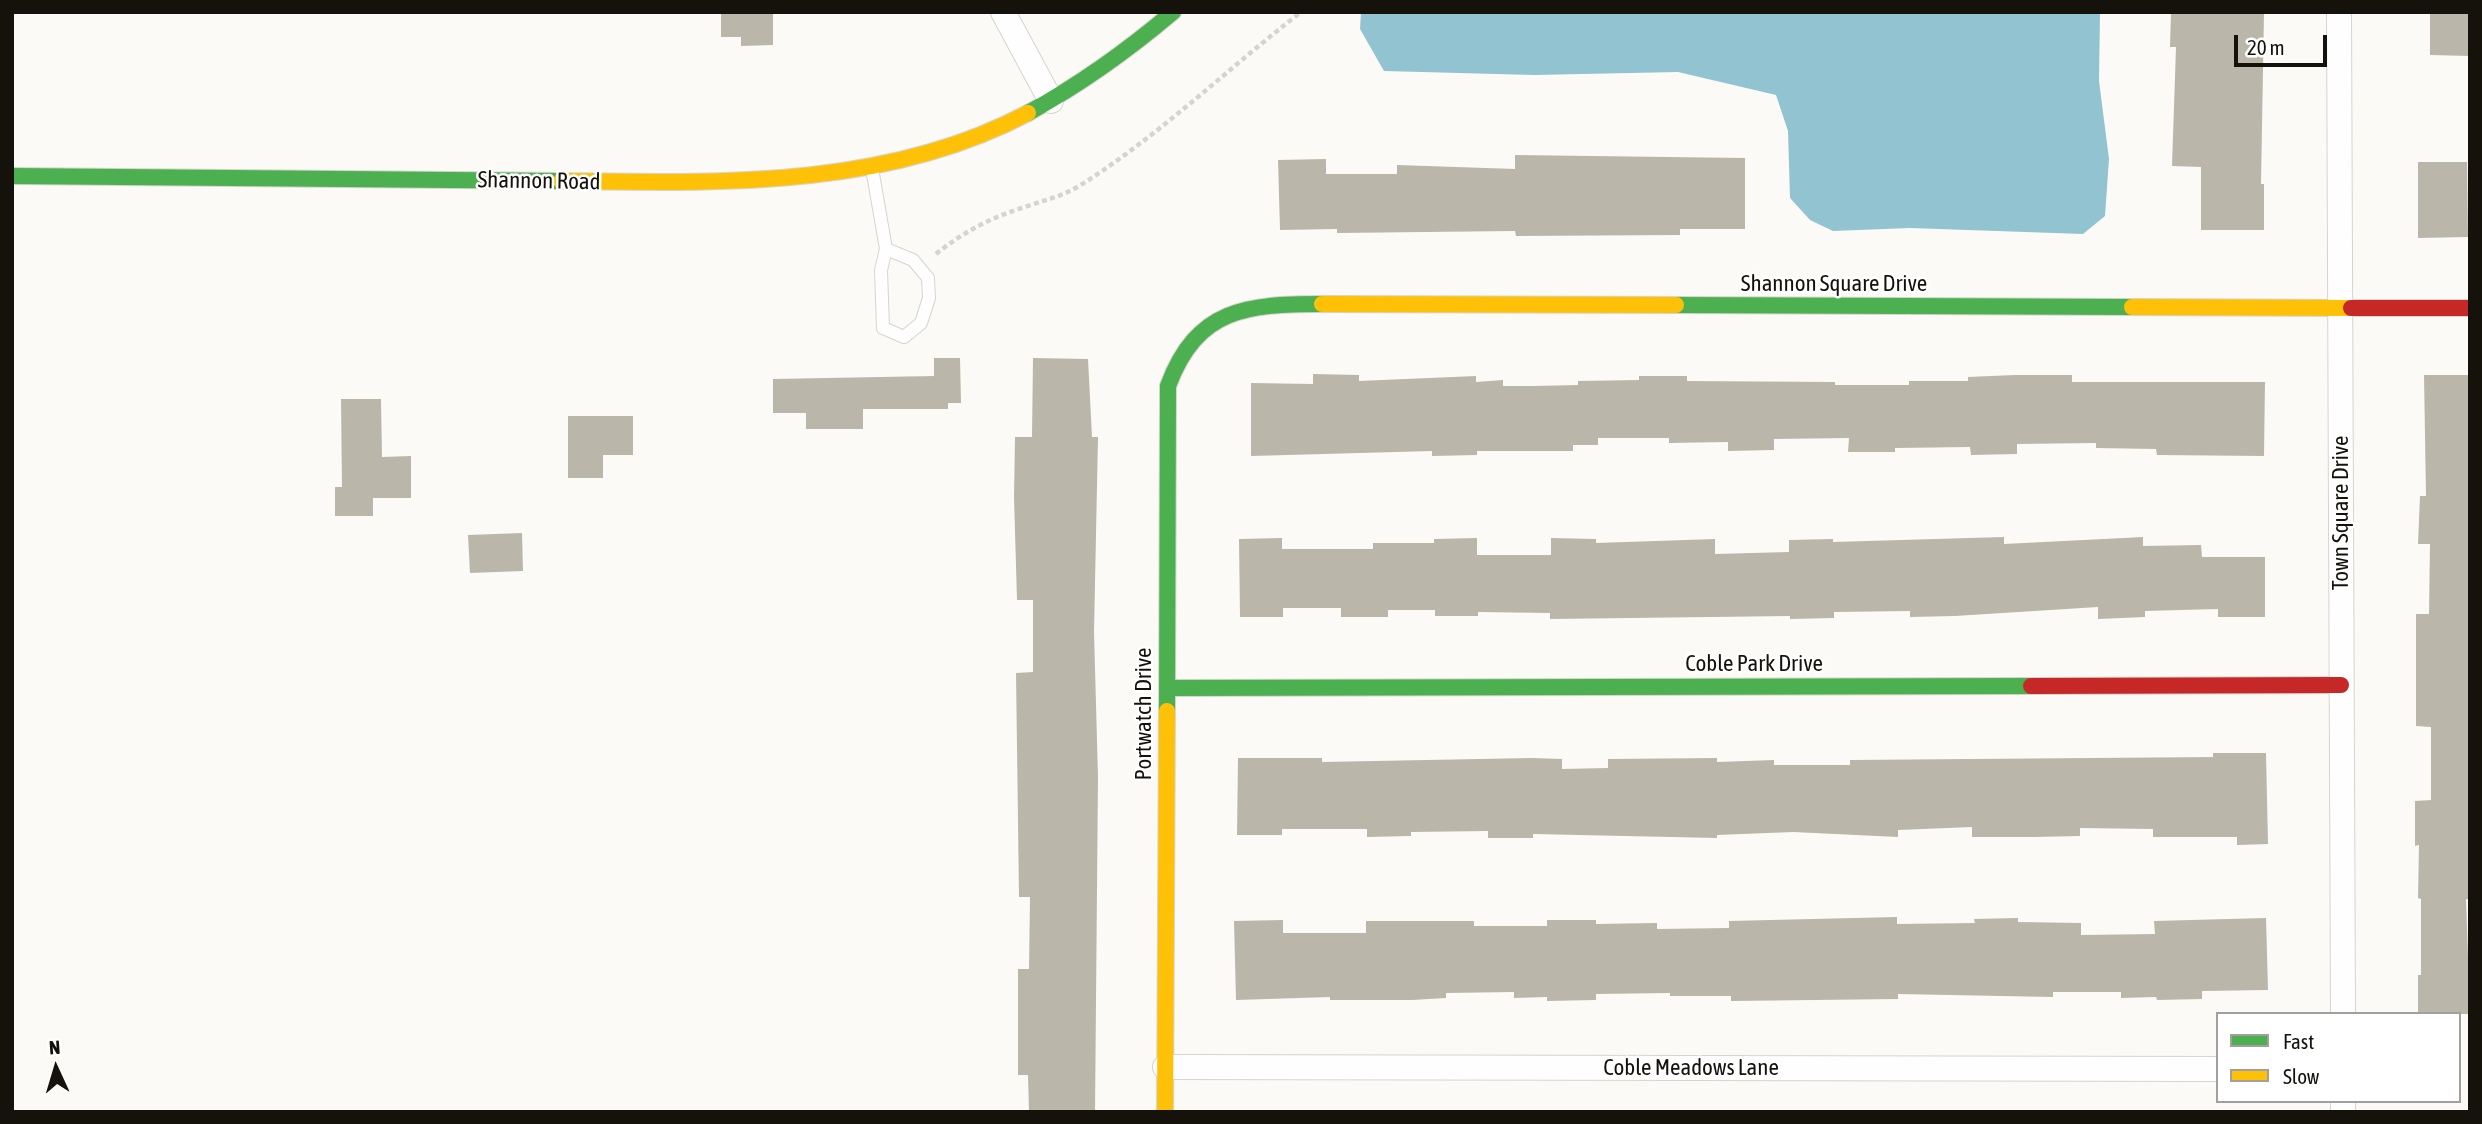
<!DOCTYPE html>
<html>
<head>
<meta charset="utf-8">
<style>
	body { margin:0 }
	#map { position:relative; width:2482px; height:1124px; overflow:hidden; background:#fcfaf6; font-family:"Asap Condensed",sans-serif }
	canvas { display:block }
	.frame { position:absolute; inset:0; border:14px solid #15120c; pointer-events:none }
	.legend { position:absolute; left:2216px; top:1012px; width:245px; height:91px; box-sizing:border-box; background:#fff; border:2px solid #a1a09e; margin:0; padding:9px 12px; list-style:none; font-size:21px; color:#15120c }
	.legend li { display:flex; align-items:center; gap:14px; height:35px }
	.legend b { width:35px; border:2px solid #a1a09e }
	.north { position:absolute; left:21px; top:1033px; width:70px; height:70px; -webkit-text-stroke:5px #fff; paint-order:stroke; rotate:356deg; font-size:19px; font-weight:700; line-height:28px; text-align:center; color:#15120c }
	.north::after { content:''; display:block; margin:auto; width:24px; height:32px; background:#15120c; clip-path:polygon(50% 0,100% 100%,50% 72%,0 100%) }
	.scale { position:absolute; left:2234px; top:35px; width:93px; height:32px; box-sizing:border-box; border:4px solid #15120c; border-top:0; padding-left:9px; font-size:21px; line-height:24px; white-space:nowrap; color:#15120c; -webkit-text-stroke:5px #fff; paint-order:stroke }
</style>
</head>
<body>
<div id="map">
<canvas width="2482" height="1124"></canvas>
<div class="frame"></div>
<ul class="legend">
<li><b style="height:9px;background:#4caf50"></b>Fast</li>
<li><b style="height:9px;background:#ffc107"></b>Slow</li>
</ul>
<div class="north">N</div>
<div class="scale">20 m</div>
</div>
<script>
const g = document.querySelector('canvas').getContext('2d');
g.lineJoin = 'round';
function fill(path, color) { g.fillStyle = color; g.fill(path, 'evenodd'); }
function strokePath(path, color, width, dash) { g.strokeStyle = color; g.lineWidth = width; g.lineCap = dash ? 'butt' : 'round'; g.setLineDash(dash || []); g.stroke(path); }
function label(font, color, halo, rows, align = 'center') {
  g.font = font + ' "Asap Condensed",sans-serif'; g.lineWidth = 5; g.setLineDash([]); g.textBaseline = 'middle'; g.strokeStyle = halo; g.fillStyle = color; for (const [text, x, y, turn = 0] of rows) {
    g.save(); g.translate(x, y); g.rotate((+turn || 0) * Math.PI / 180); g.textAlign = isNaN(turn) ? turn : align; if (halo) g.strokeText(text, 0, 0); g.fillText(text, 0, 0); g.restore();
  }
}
fill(new Path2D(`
	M1361 12H2100L2099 81 2109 159 2105 216 2083 234 1910 228 1833 231 1810 220 1790 198 1788 131 1776 95 1678 72 1534 75 1384 71 1360 29Z`), '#92c3d0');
fill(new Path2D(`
	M721 12H773V45L741 46V37H721Z
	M2171 12H2264L2261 184H2264V230H2201V167L2172 166 2176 47H2170Z
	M2430 12H2470V56L2430 55Z
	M1515 155 1745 158V229H1680V235L1516 236 1515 231 1337 233V229L1280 230 1278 160 1326 159V174H1397V165L1515 169Z
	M2418 162H2467L2468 237 2418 238Z
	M934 358H960L961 403H948V409H863V429H806V413H773V379L934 376Z
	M1033 358 1088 359 1092 437H1098L1094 632 1098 777 1095 1112H1029L1028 1075H1018V969H1029L1030 897H1019L1016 673 1033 672V600H1017L1014 497 1015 437H1032Z
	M1313 374 1359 375V381L1476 376V382L1503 380V386H1533L1578 385V381L1639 380V376H1687V381L1835 382V385H1909V381H1968V377L2015 375H2072V382H2265L2264 456 2157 455 2156 449 2096 448V443L2017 444V454L1971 455 1970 447 1895 448V452H1848L1849 438 1774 439V450L1728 451V442L1669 443V438H1598V445H1573V451H1477V455L1432 456V451L1251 456V383L1313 384Z
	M2424 375H2470V900L2466 899 2470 1014H2418V975H2421V899L2418 898 2419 845 2415 846V801L2431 800V727L2416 726V614H2429L2430 544H2418L2420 496H2426Z
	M341 399H381L382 457 411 456V498H373V516H335V487H342Z
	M568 416H633V455H603V478H568Z
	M522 533 523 571 470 573 468 535Z
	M2004 537V544L2143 537V546L2201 545 2202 557H2265V617H2218V609L2145 611V617L2098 619V607L1955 616 1910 617V611L1834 612V618L1790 619V616L1550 619V613L1478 612V616H1435V610H1388V617H1341V608H1283V617H1240L1239 539 1282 538V549H1373V543H1434V539L1477 538V555H1551V538L1596 539V543L1715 539V554L1789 552V540L1833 539V542Z
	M2213 753H2266L2268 844 2237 845V837H2153V829L2080 828V836L2034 837H1972V827L1898 830V837L1793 832 1717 835V838L1533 834V838H1488V831L1411 832V836L1367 837V829H1282V835H1237L1238 758H1322V762L1532 758 1562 759V769L1608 768V759L1717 758V762L1774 760V765H1850V760L2213 757Z
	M1897 917V924L1975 923 1974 919 2018 918V922L2081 923V935L2155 934 2154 921 2266 918 2268 990 2202 991V999L2157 1000 2156 997 2121 998V992H2053V997L1898 994V999L1731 1001V996H1670V993L1596 994V1000L1547 1001V997L1514 998V992L1446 993V998L1412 1000H1330V997L1236 1000 1234 921 1283 920V933H1366V921H1474V926H1547V920H1596V924L1657 923V929L1729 928V921Z`), '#bbb6aa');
const lane = new Path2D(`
	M872 168 886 249 881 270 883 328 904 337 921 323 929 298 928 278 913 260 886 249`);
const street = new Path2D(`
	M1003 12 1051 101
	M2339 12 2343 1014
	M1165 1067 2218 1069
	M2343 1101V1112`);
const fast = new Path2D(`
	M1028 113C1081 84 1127 51 1173 12
	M12 176 561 181
	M1676 305 2132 307
	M1167 688 2031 686
	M1167 711 1168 386C1197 308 1247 304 1322 304`);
const slow = new Path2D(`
	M561 181C718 183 885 189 1028 113
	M1322 304 1676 305
	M2132 307 2351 308
	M1165 1112 1167 711`);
const jam = new Path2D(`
	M2351 308H2470
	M2031 686 2341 685`);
strokePath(lane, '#d6d4ce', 14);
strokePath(street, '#d6d4ce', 26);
strokePath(fast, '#d6d4ce', 18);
strokePath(slow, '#d6d4ce', 18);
strokePath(jam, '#d6d4ce', 18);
strokePath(new Path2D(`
	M936 254C963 232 992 217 1025 207 1044 200 1061 197 1079 186 1159 136 1226 70 1301 12`), '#d5d4d2', 4.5, [5, 3.5]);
strokePath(lane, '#fffefe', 12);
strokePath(street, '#fffefe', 24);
strokePath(fast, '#4caf50', 16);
strokePath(slow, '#ffc107', 16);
strokePath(jam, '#c62828', 16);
label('23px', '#15120c', '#fff', [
	["Shannon Road",539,181,1],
	["Shannon Square Drive",1834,284],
	["Town Square Drive",2341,513,-90],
	["Coble Park Drive",1754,664],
	["Portwatch Drive",1144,714,-90],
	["Coble Meadows Lane",1691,1068]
]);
</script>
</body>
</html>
